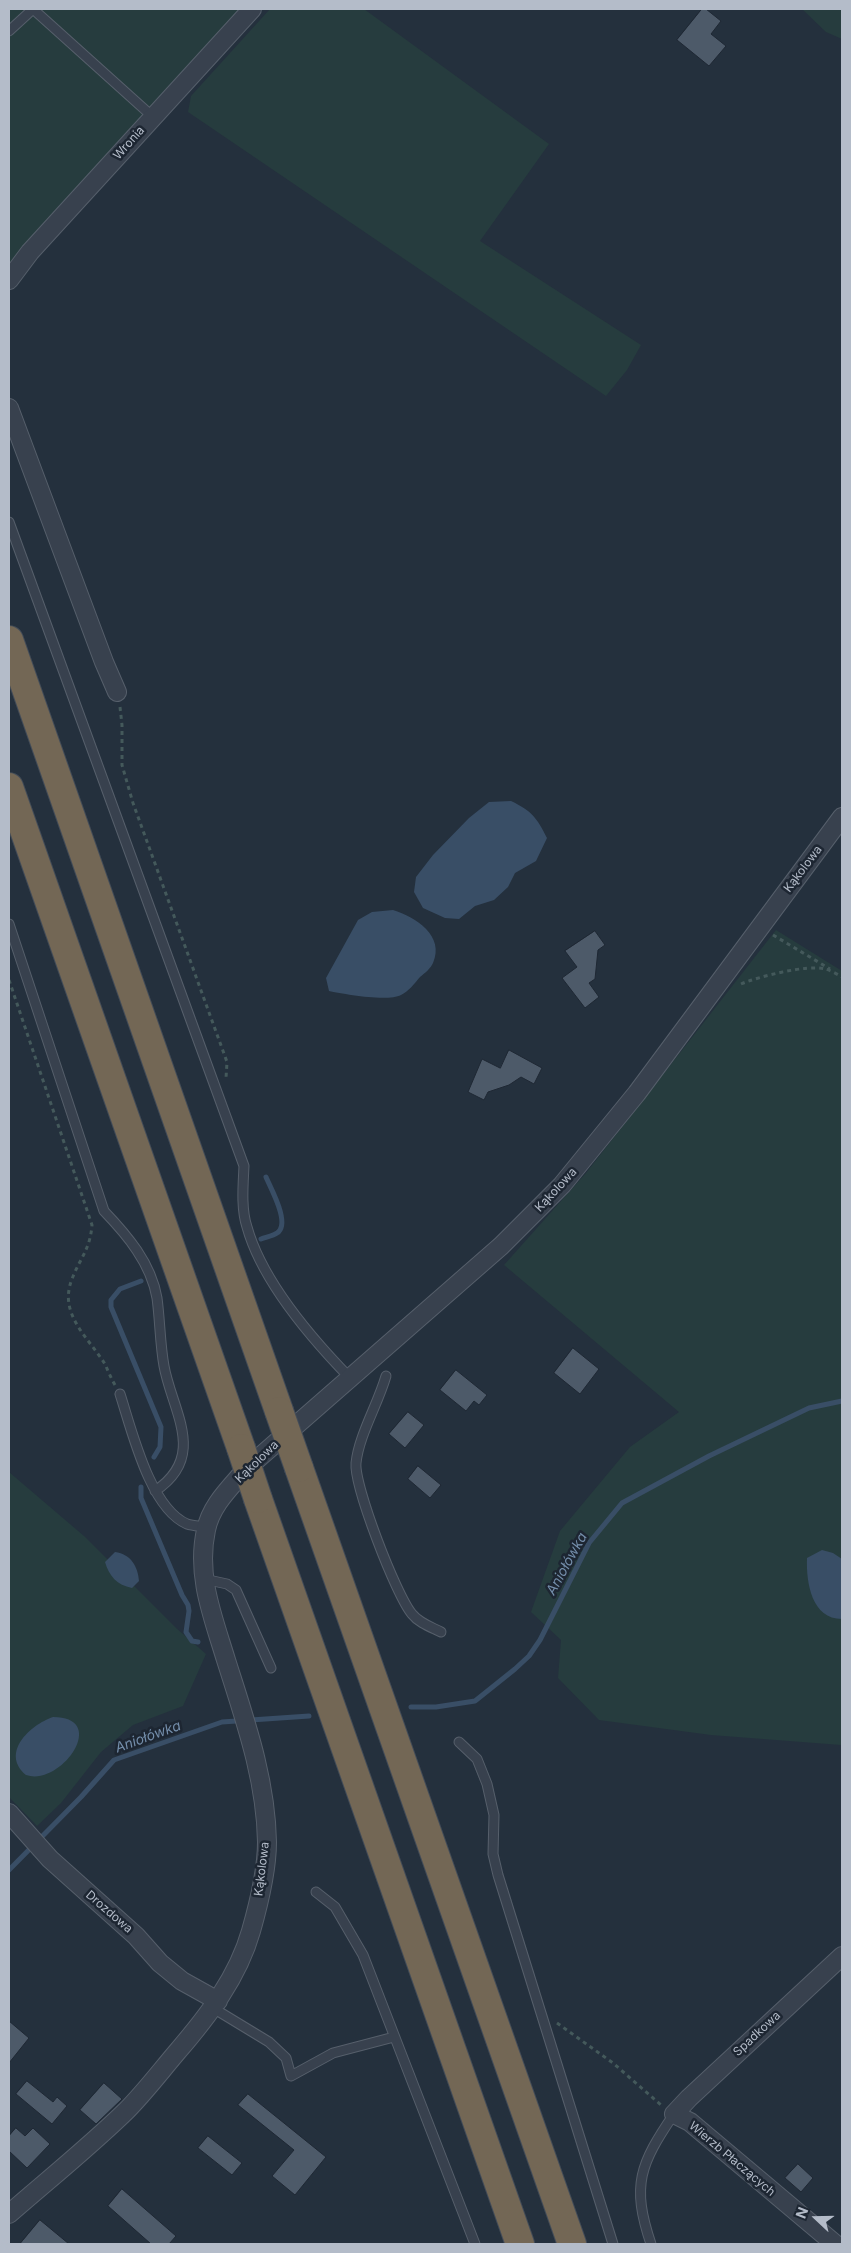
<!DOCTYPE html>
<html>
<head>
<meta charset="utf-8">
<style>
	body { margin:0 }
	#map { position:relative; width:851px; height:2253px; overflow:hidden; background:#24303d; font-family:Inter,sans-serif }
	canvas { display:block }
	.frame { position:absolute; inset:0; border:10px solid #b4bcc9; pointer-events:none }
	.north { position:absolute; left:791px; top:2193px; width:50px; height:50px; -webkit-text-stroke:4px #1d2632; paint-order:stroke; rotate:291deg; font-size:14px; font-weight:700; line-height:20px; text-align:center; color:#b4bcc9 }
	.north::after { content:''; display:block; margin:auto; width:18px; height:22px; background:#b4bcc9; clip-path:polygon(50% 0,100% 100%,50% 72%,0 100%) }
</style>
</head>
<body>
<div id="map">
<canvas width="851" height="2253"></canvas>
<div class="frame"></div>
<div class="north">N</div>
</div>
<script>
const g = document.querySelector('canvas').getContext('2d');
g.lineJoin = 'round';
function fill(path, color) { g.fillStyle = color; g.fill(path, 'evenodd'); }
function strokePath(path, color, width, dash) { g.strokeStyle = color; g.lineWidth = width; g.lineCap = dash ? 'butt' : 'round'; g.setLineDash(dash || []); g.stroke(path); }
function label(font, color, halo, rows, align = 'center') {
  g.font = font + ' Inter,sans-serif'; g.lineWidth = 5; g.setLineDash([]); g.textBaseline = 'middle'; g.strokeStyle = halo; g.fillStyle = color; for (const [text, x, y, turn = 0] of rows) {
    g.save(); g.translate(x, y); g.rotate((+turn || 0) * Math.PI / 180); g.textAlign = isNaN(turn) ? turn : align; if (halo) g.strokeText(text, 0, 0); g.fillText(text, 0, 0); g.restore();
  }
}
fill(new Path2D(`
	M9 9H251L9 265Z
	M270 9H364L549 144 480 241 641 345 627 370 606 396 188 112 191 96Z
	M802 9H842V39L826 32Z
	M776 930 842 971 841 1745 711 1735 599 1720 558 1678 561 1640 531 1612 560 1531 630 1447 679 1412 504 1265 586 1173Z
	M9 1472 84 1536 176 1628 206 1654 183 1706 133 1725 101 1752 61 1803 37 1826 9 1797Z`), '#263c3e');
fill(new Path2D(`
	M511 801C532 811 537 818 547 838L536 861 515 873 508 887 494 900 475 906 459 919 445 918 423 908 414 892 416 877 433 855 469 818 489 802Z
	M393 910C416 917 445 936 433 963 431 968 425 973 420 977 415 983 408 992 401 995 387 1002 344 994 329 991L326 978 358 920 372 912Z
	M822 1550 833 1553 842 1559V1619C812 1619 806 1583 807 1558Z
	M115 1552C131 1554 138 1567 139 1581L132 1588C117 1585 109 1576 105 1562Z
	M53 1717C110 1717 61 1787 26 1775 0 1753 30 1725 53 1717Z`), '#394e66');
strokePath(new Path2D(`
	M261 1239C266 1237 273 1236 277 1233 291 1224 271 1189 266 1177
	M141 1281 120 1289 111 1300V1307L161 1427 160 1447 154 1457
	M141 1487V1498L182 1595 188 1605 189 1611 186 1632 192 1641 198 1642
	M411 1707H436L475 1701 515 1669 529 1656 540 1640 589 1543 622 1503 709 1456 809 1408 842 1401
	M9 1870 81 1797 114 1760 222 1722 309 1716`), '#394e66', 5);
const building = new Path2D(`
	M702 9H706L721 21 711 34 726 46 709 66 677 40Z
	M595 931 605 945 598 950 595 979 589 983 599 997 585 1008 562 978 577 967 565 951Z
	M509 1050 542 1068 534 1084 521 1077 509 1085 488 1092 484 1100 468 1092 482 1059 500 1068Z
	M573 1348 599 1369 580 1394 554 1373Z
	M456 1370 487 1395 479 1405 474 1401 466 1411 440 1390Z
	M408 1412 424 1425 405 1448 389 1434Z
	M418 1466 441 1485 430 1498 408 1479Z
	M9 2021 29 2038 9 2063Z
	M27 2081 53 2102 57 2097 67 2106 52 2124 16 2094Z
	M104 2083 122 2099 96 2124 80 2110Z
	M248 2094 326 2157 295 2195 272 2176 294 2150 238 2105Z
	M16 2128 25 2136 33 2128 50 2144 27 2168 9 2151V2136Z
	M208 2136 242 2163 232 2175 198 2148Z
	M798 2164 813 2178 801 2192 785 2178Z
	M122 2189 176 2236 169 2244H151L108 2206Z
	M40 2220 69 2244H20Z`);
fill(building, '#4d5a69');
strokePath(building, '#1f2834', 1);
const service = new Path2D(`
	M33 9 153 117
	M9 31 33 9
	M9 522 244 1166C243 1186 241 1209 247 1227 262 1281 312 1339 350 1378
	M9 924 104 1211C127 1235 151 1263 157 1298 160 1320 160 1344 164 1366 172 1411 208 1456 155 1491
	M386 1376C378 1404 359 1435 356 1463 354 1486 396 1595 412 1614 419 1623 431 1627 441 1632
	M120 1394C132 1431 150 1508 187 1524 193 1526 200 1526 206 1527
	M204 1579 227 1584 236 1590 271 1668
	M459 1742 477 1759 487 1784 494 1815 493 1854 498 1875 613 2244
	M316 1892 335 1907 363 1955 475 2244
	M213 2008 269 2042 286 2058 291 2076 333 2053 394 2037
	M651 2244C631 2185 640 2164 674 2114`);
const minor = new Path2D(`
	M9 280 30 252 252 9
	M9 408 104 662 117 692
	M9 1813 50 1859 136 1936 160 1963 182 1981 218 2001
	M9 2214C48 2180 89 2147 126 2111 144 2093 160 2072 177 2052 208 2016 238 1977 251 1931 259 1903 267 1870 267 1842 266 1779 245 1720 226 1660 213 1617 196 1576 206 1530 211 1505 230 1488 246 1469L501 1246 562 1185 637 1093 842 817
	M835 2244 690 2122 674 2114 689 2098 842 1956`);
const motorway = new Path2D(`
	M9 640 279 1411
	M9 787 241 1448
	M299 1468 572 2244
	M258 1499 520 2244`);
strokePath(service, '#565f6b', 11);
strokePath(minor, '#565f6b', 20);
strokePath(motorway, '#434c58', 30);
strokePath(new Path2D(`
	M120 707 122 725V765L133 803 227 1062 226 1078
	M773 935 830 969
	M9 980 92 1225C90 1250 80 1258 72 1279 58 1314 88 1337 105 1364 108 1371 111 1378 115 1385
	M741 984C757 977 808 964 825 969 830 970 837 974 842 977
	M557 2023 613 2063 661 2105`), '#44595b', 3, [4, 4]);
strokePath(service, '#38414e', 9);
strokePath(minor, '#38414e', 18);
strokePath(motorway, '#736755', 28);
const motorwayBridge = new Path2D(`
	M279 1411 299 1468
	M241 1448 258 1499`);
strokePath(motorwayBridge, '#434c58', 30, []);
strokePath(motorwayBridge, '#736755', 28);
label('12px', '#b4bcc9', '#1d2632', [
	["Wronia",129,143,-48],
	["Kąkolowa",803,869,-53],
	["Kąkolowa",556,1190,-47],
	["Kąkolowa",257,1462,-44],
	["Kąkolowa",262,1869,-83],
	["Drozdowa",109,1912,41],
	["Spadkowa",757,2034,-43],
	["Wierzb Płaczących",732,2159,40]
]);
label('italic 14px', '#748eab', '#1d2632', [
	["Aniołówka",567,1564,-61],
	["Aniołówka",148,1737,-20]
]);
</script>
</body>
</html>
